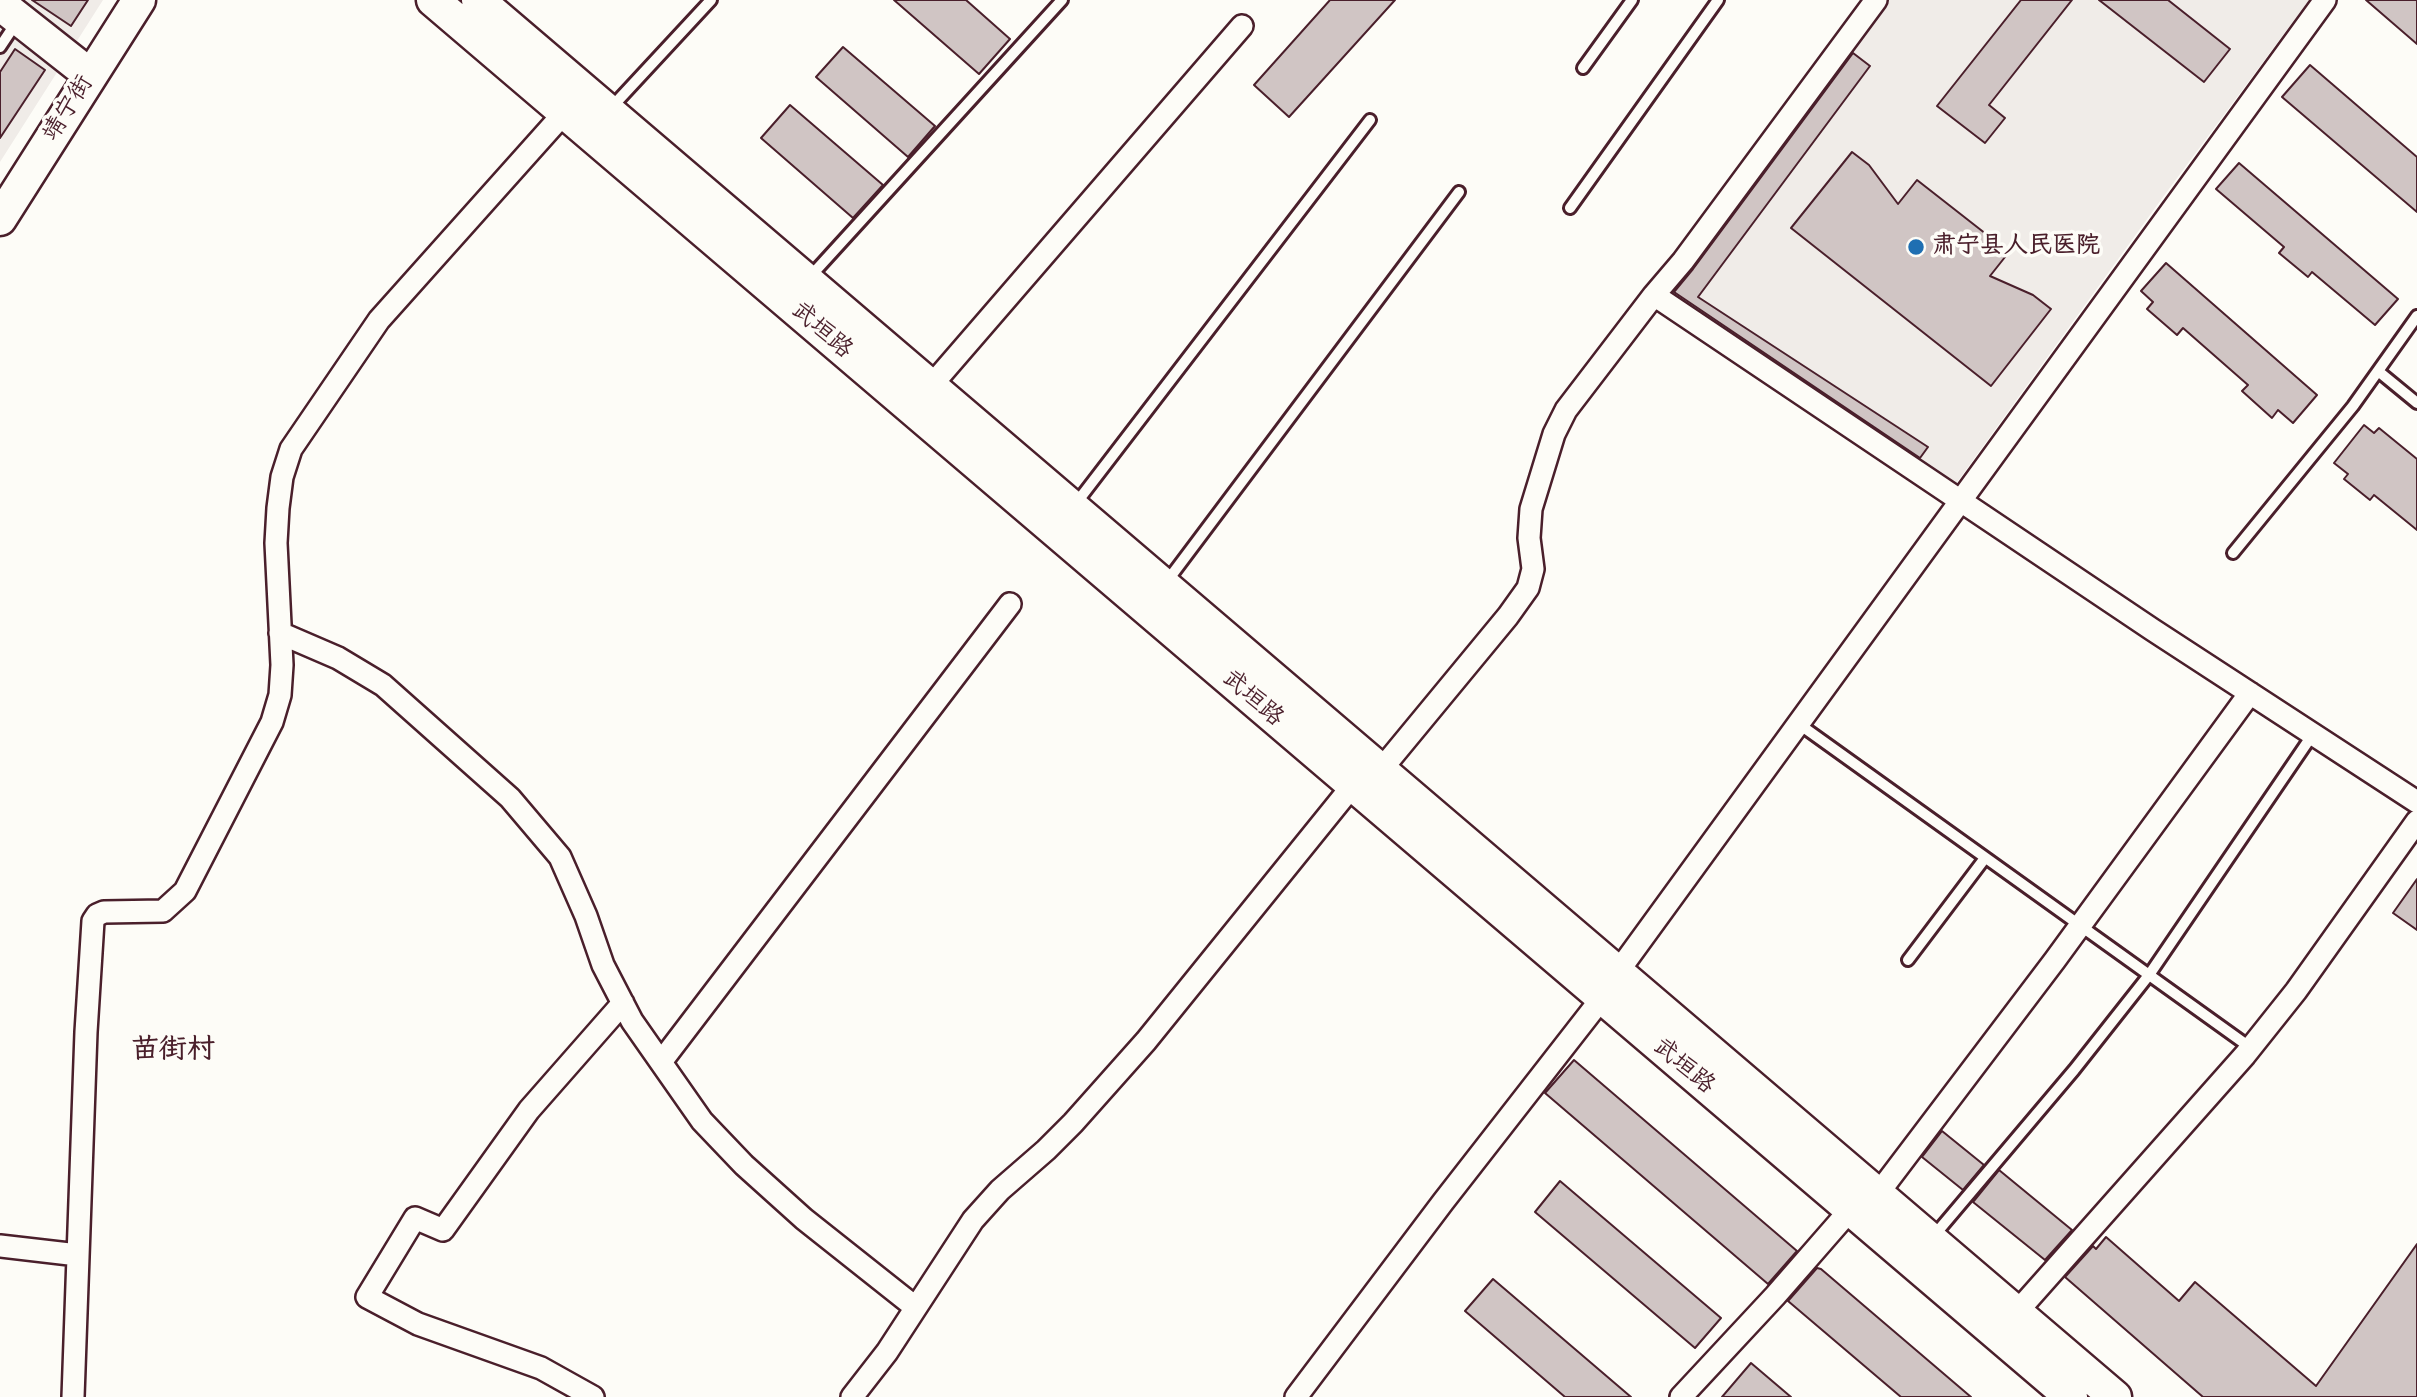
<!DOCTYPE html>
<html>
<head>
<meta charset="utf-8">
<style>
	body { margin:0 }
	canvas { display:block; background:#fdfcf7 }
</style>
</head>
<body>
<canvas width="2417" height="1397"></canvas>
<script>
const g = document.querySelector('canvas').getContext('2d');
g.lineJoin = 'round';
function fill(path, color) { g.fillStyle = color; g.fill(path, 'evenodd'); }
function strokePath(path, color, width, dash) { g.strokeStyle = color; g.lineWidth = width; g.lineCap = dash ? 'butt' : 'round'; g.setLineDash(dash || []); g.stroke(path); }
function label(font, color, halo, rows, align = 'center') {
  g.font = font + ' "Architects Daughter","LXGW WenKai TC",sans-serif'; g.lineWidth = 7; g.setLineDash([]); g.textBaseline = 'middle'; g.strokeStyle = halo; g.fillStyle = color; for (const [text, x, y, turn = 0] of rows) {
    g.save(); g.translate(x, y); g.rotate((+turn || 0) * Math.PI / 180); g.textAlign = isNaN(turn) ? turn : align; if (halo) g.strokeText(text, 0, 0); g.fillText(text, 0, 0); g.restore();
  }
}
fill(new Path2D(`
	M0 0H103L0 162Z
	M1888 0H2309L2163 197 1955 485 1667 297Z`), '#f0ece8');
const building = new Path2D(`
	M32 0H88L71 26Z
	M894 0H966L1010 39 979 74Z
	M1330 0H1395L1289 117 1254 85Z
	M2021 0H2072L1989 105 2005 118 1985 143 1937 106Z
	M2099 0H2168L2230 49 2204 82Z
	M2366 0H2417V44Z
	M843 47 935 126 908 157 816 77Z
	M15 49 45 70 0 138V72Z
	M1853 53 1870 66 1698 297 1928 447 1920 458 1674 292 1693 269Z
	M2310 65 2417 157V212L2282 97Z
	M790 105 883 185 853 218 761 138Z
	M1852 152 1869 165 1898 204 1917 180 2009 252 1990 276 2033 295 2051 309 1991 386 1791 228Z
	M2239 163 2398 299 2375 325 2312 272 2308 277 2279 253 2284 247 2216 189Z
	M2166 263 2317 395 2293 423 2278 410 2272 418 2242 391 2248 385 2183 328 2177 335 2147 309 2153 302 2141 291Z
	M2364 425 2374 433 2379 428 2417 459V530L2374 495 2370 500 2344 479 2348 474 2334 463Z
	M2417 879V930L2393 913Z
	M1574 1060 1797 1251 1768 1284 1545 1093Z
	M1942 1131 1984 1165 1963 1190 1922 1157Z
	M1999 1170 2072 1230 2045 1260 1973 1202Z
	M1560 1181 1721 1318 1695 1348 1535 1212Z
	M2106 1237 2179 1301 2195 1282 2316 1386 2417 1244V1397H2203L2065 1277 2093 1246 2096 1249Z
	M1817 1268 1821 1269 1971 1397H1901L1788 1301Z
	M1493 1279 1631 1397H1565L1465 1311Z
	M1751 1363 1791 1397H1722Z`);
fill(building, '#d0c5c4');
strokePath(building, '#4a1f2b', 2);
const lane = new Path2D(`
	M0 47 18 20
	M1583 68 1632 0
	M610 109 711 0
	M1570 208 1718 0
	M808 279 1062 0
	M2378 371 2417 403
	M1074 506 1370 120
	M2233 553 2353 406 2417 316
	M1165 584 1459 192
	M1799 724 2251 1048
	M1908 960 1985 858
	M1932 1238 2074 1070 2149 975 2313 734`);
const street = new Path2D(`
	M1654 295 2153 630 2417 802
	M930 387 1242 26
	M280 633 338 658 383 685 510 798 560 857 586 916 603 965 632 1021 702 1121 744 1165 804 1219 915 1307
	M1380 771 1508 616 1528 588 1533 569 1529 538 1531 509 1554 434 1566 410 1654 295 1683 261 1876 0
	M1617 973 2325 0
	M661 1062 1010 604
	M1877 1195 2055 960 2250 693
	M0 1246 78 1255
	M2016 1313 2245 1055 2296 991 2417 821
	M73 1397 86 1032 93 921 97 915 104 912 163 911 185 891 272 722 280 695 282 665 276 543 278 508 282 477 291 449 379 320 565 112
	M593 1397 541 1368 418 1324 367 1297 415 1218 443 1230 529 1110 623 1003
	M852 1397 887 1352 973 1220 1000 1190 1046 1150 1073 1123 1146 1041 1353 785
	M1296 1397 1443 1202 1602 998
	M1681 1397 1775 1296 1850 1210`);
const secondary = new Path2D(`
	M433 0 2071 1397
	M478 0 2115 1397
	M0 4 90 75
	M0 219 139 0`);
strokePath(lane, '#4a1f2b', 16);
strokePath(street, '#4a1f2b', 26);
strokePath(secondary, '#4a1f2b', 37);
strokePath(lane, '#fdfcf7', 10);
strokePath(street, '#fdfcf7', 21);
strokePath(secondary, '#fdfcf7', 32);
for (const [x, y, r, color] of [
	[1916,247,9,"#1f6fb2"]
]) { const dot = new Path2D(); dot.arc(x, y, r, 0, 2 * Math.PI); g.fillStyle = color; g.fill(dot); strokePath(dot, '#fdfcf7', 2.5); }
label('24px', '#4a1f2b', '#fdfcf7', [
	["靖宁街",69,109,-58],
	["武垣路",821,331,41],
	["武垣路",1252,699,41],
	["武垣路",1683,1067,40]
]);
label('bold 24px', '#4a1f2b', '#fdfcf7', [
	["肃宁县人民医院",1932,247]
], 'left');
label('bold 28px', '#4a1f2b', '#fdfcf7', [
	["苗街村",173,1051]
]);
</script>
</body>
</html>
